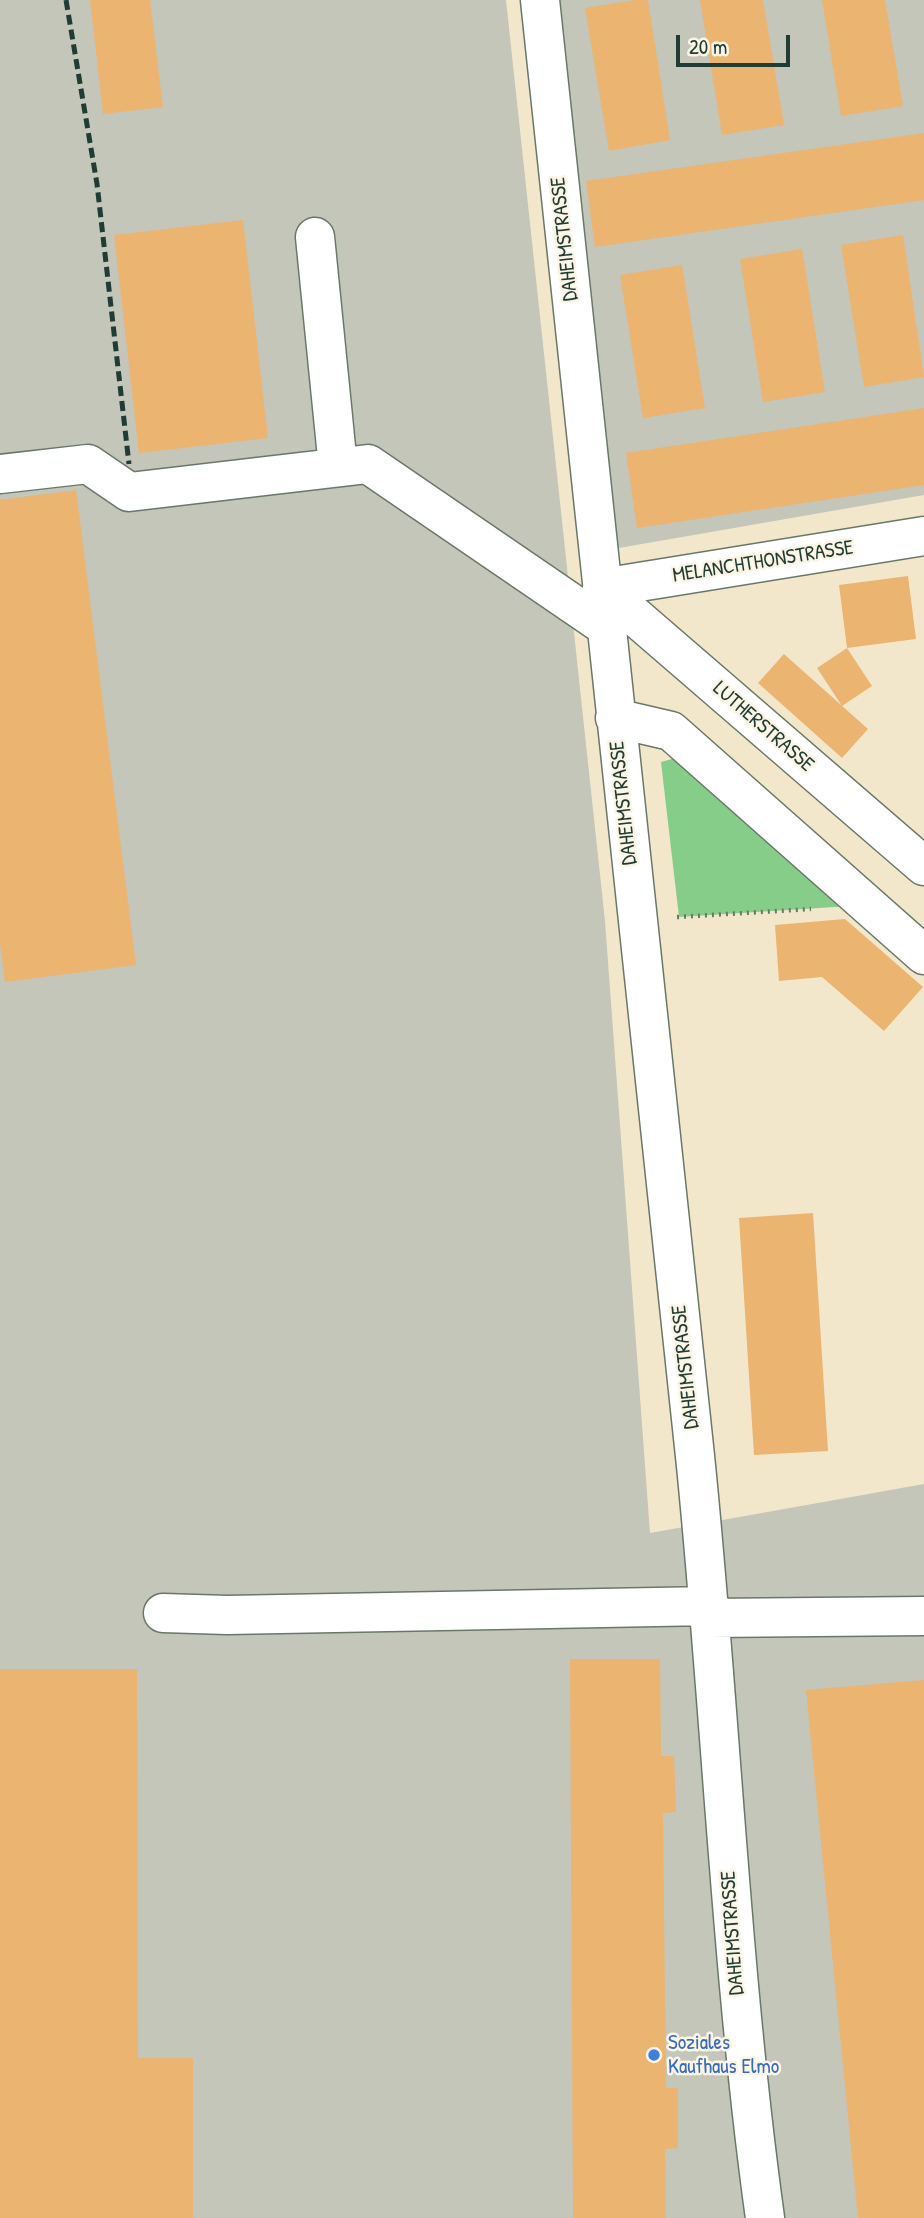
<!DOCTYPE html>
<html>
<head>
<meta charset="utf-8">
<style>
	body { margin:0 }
	#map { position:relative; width:924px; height:2218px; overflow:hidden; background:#f3e7cb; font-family:"Patrick Hand",sans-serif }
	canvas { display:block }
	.scale { position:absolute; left:676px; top:35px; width:114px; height:32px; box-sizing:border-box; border:4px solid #1f3d34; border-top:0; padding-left:9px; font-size:21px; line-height:24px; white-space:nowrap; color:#1f3d34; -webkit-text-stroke:5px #fcf5e5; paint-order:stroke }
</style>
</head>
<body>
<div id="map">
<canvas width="924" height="2218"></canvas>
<div class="scale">20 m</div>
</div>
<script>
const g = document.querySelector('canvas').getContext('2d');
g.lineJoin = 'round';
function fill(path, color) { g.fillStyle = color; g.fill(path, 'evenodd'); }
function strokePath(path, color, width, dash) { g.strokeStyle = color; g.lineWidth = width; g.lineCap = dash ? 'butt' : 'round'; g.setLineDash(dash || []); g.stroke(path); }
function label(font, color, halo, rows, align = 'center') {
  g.font = font + ' "Patrick Hand",sans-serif'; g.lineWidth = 5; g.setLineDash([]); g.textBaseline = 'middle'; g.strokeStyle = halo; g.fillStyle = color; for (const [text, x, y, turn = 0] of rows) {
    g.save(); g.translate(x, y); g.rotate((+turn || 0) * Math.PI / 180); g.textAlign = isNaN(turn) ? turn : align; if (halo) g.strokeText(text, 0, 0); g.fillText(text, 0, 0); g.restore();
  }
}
fill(new Path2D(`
	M0 0H506L605 921 650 1533 924 1484V2218H0Z
	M554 0H924V495L613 549Z`), '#c3c6b9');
fill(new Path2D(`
	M679 757 850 906 679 917 661 762Z`), '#85cd88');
fill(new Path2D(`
	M90 0H150L163 107 103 114Z
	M635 0H648L670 140 609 151 585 8Z
	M700 0H763L784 125 722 135Z
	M822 0H885L903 106 841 116Z
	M924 133V200L595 247 586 181Z
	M243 220 268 438 139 453 114 235Z
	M903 235 924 377 864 387 841 245Z
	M802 249 825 392 763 402 740 259Z
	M682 265 705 408 643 418 620 275Z
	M924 408V485L637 528 626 453Z
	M76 490 136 965 5 982 0 944V500Z
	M908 576 916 639 847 648 872 686 842 706 817 668 847 648 839 585Z
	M784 654 868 729 842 758 758 683Z
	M845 919 923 987 884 1031 822 977 779 981 775 925Z
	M813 1213 828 1451 754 1455 739 1218Z
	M570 1659H660L661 1756H674L676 1812 663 1813 666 2088H678V2148L665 2149 666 2218H573Z
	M0 1669H137L138 2058H193V2218H0Z
	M924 1680V2218H858L806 1690Z`), '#ecb471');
const minor = new Path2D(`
	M540 0 695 1456C721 1710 730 1965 765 2218
	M315 237 338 467
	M0 474 88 464 129 492 368 464 605 626
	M602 588 924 866
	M602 588 924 536
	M615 718 671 731 924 955
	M163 1613 227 1615 710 1606
	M711 1618 924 1616`);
strokePath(minor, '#697869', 41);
strokePath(new Path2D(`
	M677 917 811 909`), '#697869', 4.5, [2, 5]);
strokePath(minor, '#fff', 38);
strokePath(new Path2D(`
	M66 0 97 184 129 464`), '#1f3d34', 5, [10, 5]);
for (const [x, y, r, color] of [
	[654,2055,7,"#3f7fe0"]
]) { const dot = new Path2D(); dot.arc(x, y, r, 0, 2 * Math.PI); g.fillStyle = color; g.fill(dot); strokePath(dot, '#fcf5e5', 2.5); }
label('21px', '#1f3d34', '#fcf5e5', [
	["DAHEIMSTRASSE",565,239,-96],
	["MELANCHTHONSTRASSE",763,562,-9],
	["LUTHERSTRASSE",763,727,41],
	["DAHEIMSTRASSE",624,803,-96],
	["DAHEIMSTRASSE",686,1367,-96],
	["DAHEIMSTRASSE",733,1933,-94]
]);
label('21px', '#366cbe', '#fcf5e5', [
	["Soziales",668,2043],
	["Kaufhaus Elmo",668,2067]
], 'left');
</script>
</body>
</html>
